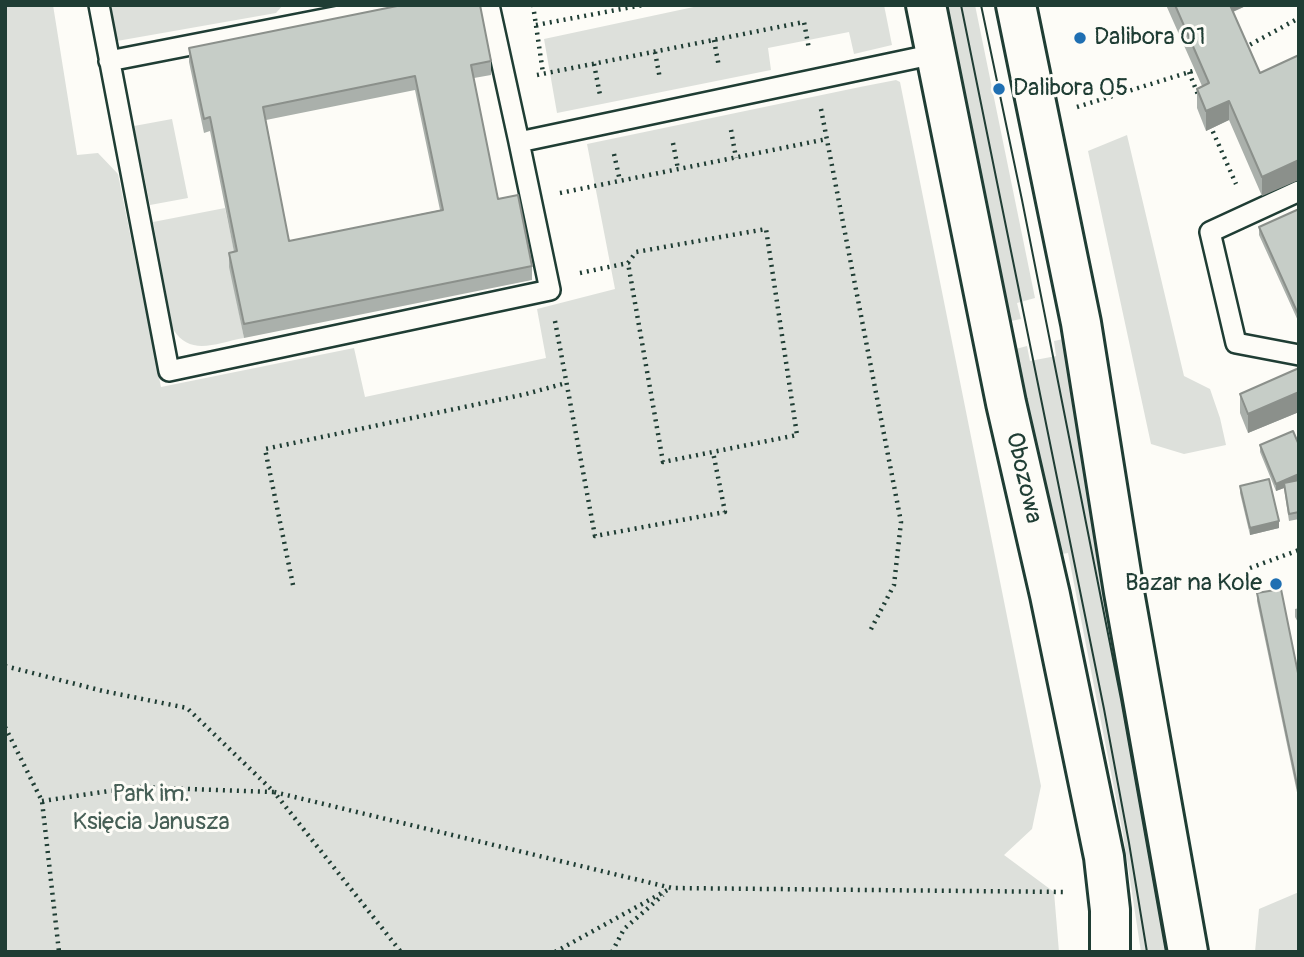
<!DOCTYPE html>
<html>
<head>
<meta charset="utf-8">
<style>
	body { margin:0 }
	#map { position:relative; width:1304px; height:957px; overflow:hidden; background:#fdfcf7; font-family:Pangolin,sans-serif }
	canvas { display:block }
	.frame { position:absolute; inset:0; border:7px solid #1f3d34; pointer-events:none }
</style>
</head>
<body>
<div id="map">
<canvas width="1304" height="957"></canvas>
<div class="frame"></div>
</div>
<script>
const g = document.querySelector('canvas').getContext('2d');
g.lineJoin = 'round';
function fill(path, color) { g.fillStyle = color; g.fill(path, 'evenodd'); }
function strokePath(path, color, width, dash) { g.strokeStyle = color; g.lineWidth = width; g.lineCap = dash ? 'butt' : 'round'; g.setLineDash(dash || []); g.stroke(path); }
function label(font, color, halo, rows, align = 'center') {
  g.font = font + ' Pangolin,sans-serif'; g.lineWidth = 6; g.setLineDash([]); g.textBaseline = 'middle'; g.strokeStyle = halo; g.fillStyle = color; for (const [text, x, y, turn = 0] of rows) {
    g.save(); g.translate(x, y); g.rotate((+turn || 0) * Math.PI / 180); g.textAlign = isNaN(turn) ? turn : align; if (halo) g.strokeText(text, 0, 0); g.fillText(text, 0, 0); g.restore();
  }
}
fill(new Path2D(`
	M5 5H53L77 155 98 153 118 174 161 387 354 348 365 397 546 358 537 309 615 289 587 144 860 87 896 80 900 82 1041 786 1032 829 1004 855 1054 892 1059 952H5Z
	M111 5H283L276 13 117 41Z
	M703 5H884L892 45 854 54 849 32 768 48 771 70 557 113 544 39Z
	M943 5H975L1035 298 1017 303 1021 319 1006 322Z
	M172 119 188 198 150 205 134 126Z
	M1127 135 1184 376 1210 389 1220 418 1226 445 1184 454 1151 444 1088 151Z
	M225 208 237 265 230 267 244 338C216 343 190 357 173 329L153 222Z
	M1068 338 1100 542 1095 543 1150 817 1171 952H1141L1123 834 1068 553 1062 554 1044 486 1047 485 1012 350 1027 346 1030 361 1056 356 1054 341Z
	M1299 892V952H1255L1259 909Z`), '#dde0db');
const service = new Path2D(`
	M99 5 169 371 550 290 519 142
	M489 5 519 142 935 54
	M109 61 396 5
	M1299 191 1210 232 1236 343 1299 355`);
const tertiary = new Path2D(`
	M926 5 1006 403 1050 595 1104 857 1110 910V952
	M1016 5 1081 323 1124 592 1188 952`);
strokePath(service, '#1f3d34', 24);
strokePath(tertiary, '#1f3d34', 44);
strokePath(new Path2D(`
	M533 5 543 73
	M536 25 643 5
	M714 40 719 67
	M1244 48 1299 18
	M655 52 660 79
	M594 64 600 95
	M1189 72 1199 97
	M537 75 804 22 809 49
	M1077 107 1196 70
	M821 109 901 522 894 585 869 633
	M1210 125 1236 184
	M731 130 736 158
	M673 143 678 169
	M614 154 620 181
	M560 193 827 139
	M580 273 628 263 636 252 766 229 797 435 663 462 628 263
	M555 321 595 536 725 512 713 452
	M1250 568 1299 550
	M293 585 265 449 526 394 566 383
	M5 666 103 691 187 708 274 792 672 888 1067 892
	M5 727 42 801 59 952
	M42 801 136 787 274 792 401 952
	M555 952 671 888
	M612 952 624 929 663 895`), '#1f3d34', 4.5, [2, 5]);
strokePath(service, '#fdfcf7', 19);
strokePath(tertiary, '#fdfcf7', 38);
strokePath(new Path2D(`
	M961 5 1104 709 1129 843 1147 952
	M981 5 1022 200 1121 699 1166 952`), '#1f3d34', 2);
fill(new Path2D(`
	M1166 5H1248L1233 12 1260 73 1299 55 1262 196 1229 120 1206 131 1197 108V89L1202 86Z
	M189 48 491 61V75L474 78 498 199 532 266V280L244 338 229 267V253L234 252 210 131 204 133 189 62ZM415 90 440 210 289 241 266 120Z
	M1299 209V323L1259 235V227Z
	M1299 368V412L1248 433 1240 413V394Z
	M1260 445H1299V519L1289 521 1284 488 1276 491 1260 452Z
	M1240 486 1279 528 1250 535 1240 493Z
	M1257 593 1299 678V802L1257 601Z
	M1299 608V624L1295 617V609Z`), '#aab0ab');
fill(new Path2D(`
	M1225 5H1248L1225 15Z
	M1229 101V120L1206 131V111Z
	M1299 160V180L1262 196V177Z
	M1299 392V412L1248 433V414Z
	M1299 474V481L1284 483V488L1276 491V484Z
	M1279 521V528L1250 535V528Z`), '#8b908b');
const building = new Path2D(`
	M402 5H480L491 61 471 65 498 199 518 195 532 266 244 324 229 253 237 251 210 117 204 119 189 48ZM415 76 443 210 289 241 263 107Z
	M1175 5H1230L1260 73 1299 55V160L1262 177 1229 101 1206 111 1197 89 1209 83Z
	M1299 209V316L1259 227Z
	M1299 368V392L1248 414 1240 394Z
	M1293 431 1299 445V474L1276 484 1260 445Z
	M1269 479 1279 521 1250 528 1240 486Z
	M1299 480V512L1289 514 1284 483Z
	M1281 589 1299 678V794L1257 593Z`);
fill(building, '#c6cdc7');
strokePath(building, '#8b908b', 2);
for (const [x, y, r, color] of [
	[1080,38,7,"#1f6fb2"],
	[999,89,7,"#1f6fb2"],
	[1276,584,7,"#1f6fb2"]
]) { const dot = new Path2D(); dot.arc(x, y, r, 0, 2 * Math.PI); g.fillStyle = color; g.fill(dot); strokePath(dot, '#fdfcf7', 2.5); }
label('24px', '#1f3d34', '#fdfcf7', [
	["Dalibora 01",1094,38],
	["Dalibora 05",1013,89],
	["Bazar na Kole",1262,584,"right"]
], 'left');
label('24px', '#1f3d34', '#fdfcf7', [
	["Obozowa",1023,478,77]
]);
label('24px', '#455e55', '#fdfcf7', [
	["Park im.",151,795],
	["Księcia Janusza",151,823]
]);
</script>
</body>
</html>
